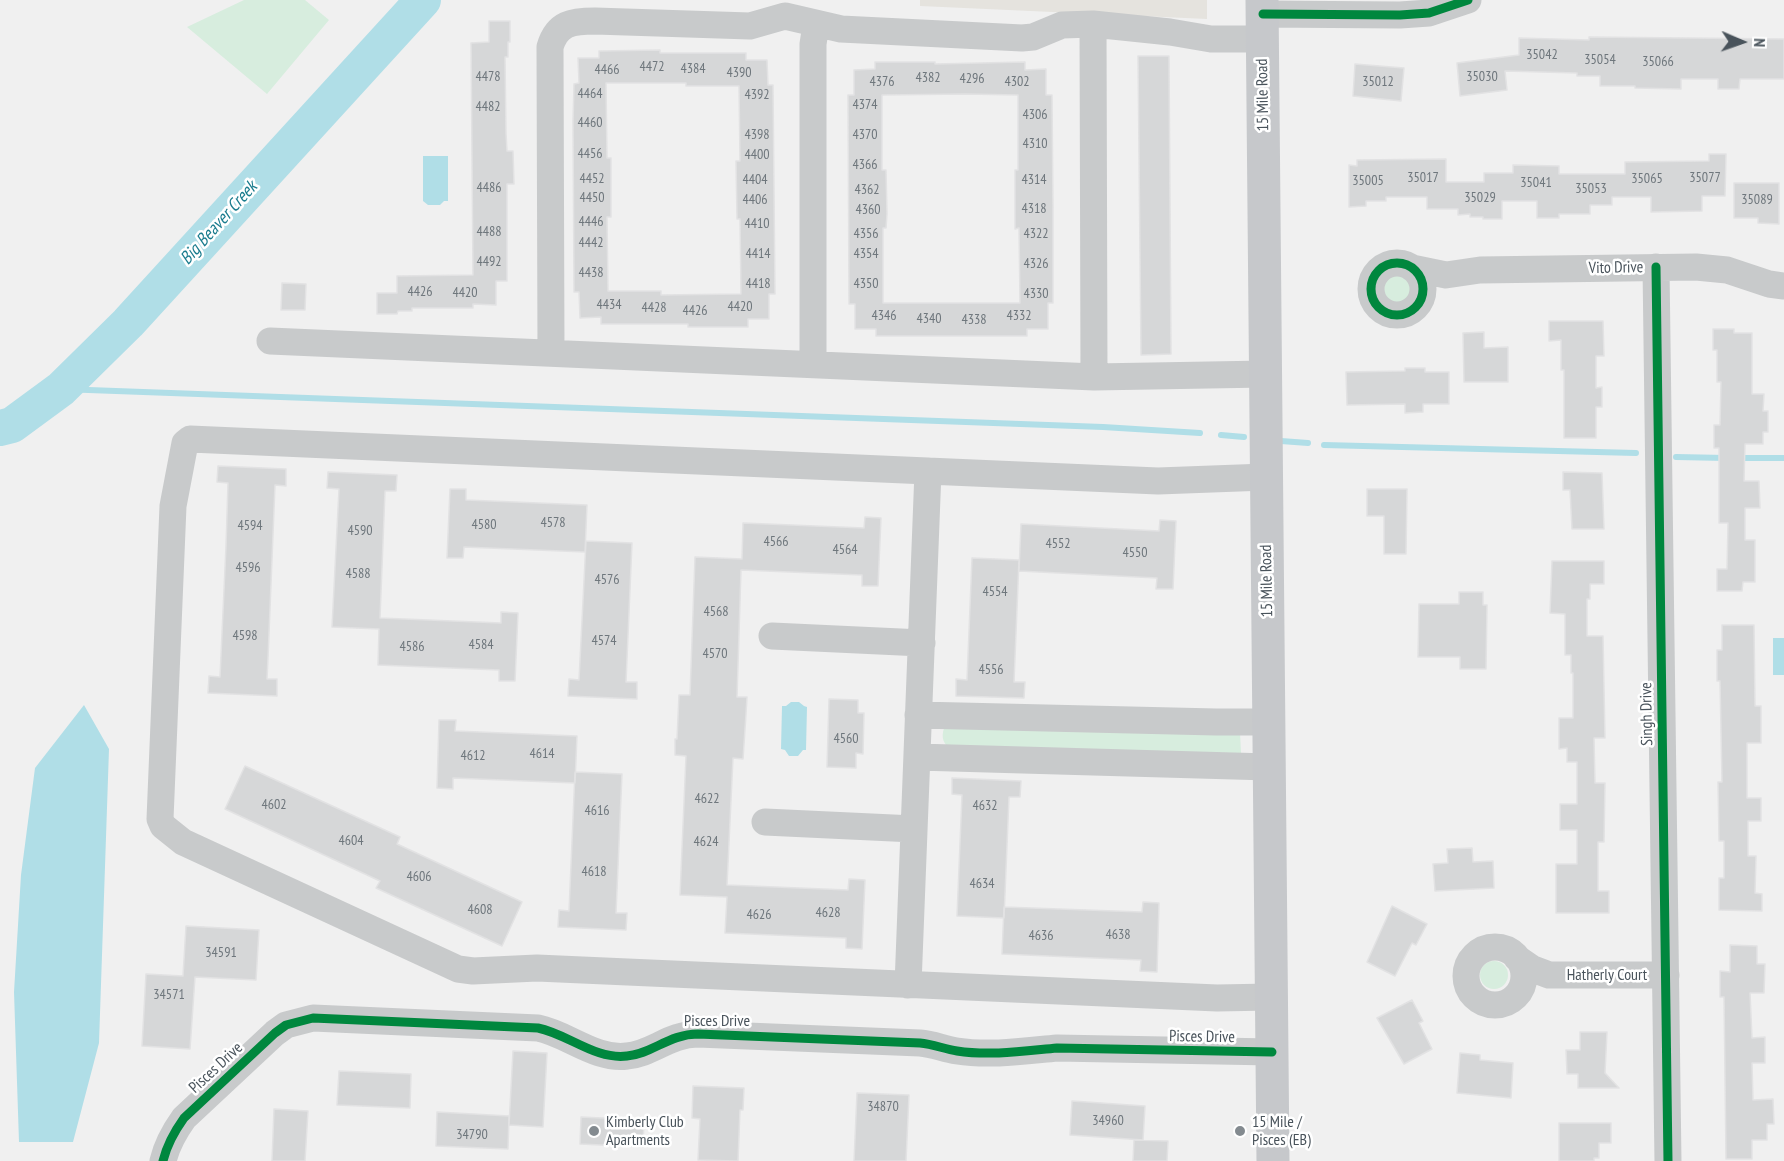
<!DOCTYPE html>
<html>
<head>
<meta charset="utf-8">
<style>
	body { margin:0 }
	#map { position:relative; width:1784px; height:1161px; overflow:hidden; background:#f0f0f0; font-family:"PT Sans Narrow",sans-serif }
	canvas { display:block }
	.north { position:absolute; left:1712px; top:12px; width:60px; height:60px; -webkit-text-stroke:4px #fff; paint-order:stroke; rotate:92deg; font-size:16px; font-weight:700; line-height:24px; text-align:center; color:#49535b }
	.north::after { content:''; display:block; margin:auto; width:21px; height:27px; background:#49535b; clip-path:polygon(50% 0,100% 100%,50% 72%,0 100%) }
</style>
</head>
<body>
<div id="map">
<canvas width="1784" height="1161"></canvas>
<div class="north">N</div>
</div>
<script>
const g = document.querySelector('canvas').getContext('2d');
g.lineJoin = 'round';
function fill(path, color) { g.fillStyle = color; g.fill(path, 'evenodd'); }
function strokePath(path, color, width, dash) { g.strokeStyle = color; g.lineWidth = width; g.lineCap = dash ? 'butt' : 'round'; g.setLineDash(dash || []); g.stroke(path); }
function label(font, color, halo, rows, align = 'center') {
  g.font = font + ' "PT Sans Narrow",sans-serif'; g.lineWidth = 5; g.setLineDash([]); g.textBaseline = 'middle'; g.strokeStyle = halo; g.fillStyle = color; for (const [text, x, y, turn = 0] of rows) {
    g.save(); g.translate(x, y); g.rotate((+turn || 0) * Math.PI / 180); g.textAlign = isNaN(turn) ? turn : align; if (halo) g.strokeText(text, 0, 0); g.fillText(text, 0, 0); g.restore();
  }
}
fill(new Path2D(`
	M920 0H1207V19L920 6Z`), '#e5e3de');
fill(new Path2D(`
	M244 0H305L329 20 267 94 187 27Z
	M1383 289a14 14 0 1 1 28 0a14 14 0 1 1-28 0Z
	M944 728 1240 732 1241 753 951 750C943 743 941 738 944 728Z
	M1480 975a14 14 0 1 1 28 0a14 14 0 1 1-28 0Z`), '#d7edde');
fill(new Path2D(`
	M423 156H448V201H444L440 205H428L423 201Z
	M1773 638H1784V675H1773Z
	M791 702H799L804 706 807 707 806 750H803L798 756H789L785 750 781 749 782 706H786Z
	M84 705 109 749 99 1043 73 1142H19L14 992 21 875 35 768Z`), '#b0dee7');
strokePath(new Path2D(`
	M61 389 1103 427 1200 433
	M1221 435 1244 437
	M1281 441 1308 443
	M1324 445 1636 453
	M1676 457 1726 458
	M1739 458H1784`), '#b0dee7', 6);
strokePath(new Path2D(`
	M0 428 12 425 61 389 128 323 423 0`), '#b0dee7', 36);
const building = new Path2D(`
	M489 21H510V42H508V57H505L506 133 507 151H513L514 184H507V281H496V305L473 304V308H412V311H398L397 314H377V293H397V276L473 275 471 43 489 42Z
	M1589 37 1784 39V79H1740L1739 89H1718V79H1681V89L1635 88V86H1600V76H1577V73L1505 71 1507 90 1460 96 1457 63 1519 55V38L1589 40Z
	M660 50V53H746V60H767L768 85H773L775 294H769V319H748V327H688V324H601V317L580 318 579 292H574L573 121 574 84 579 83 578 58H599V51ZM606 83H686V86H739L740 161H736L737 219H740L741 294 661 295V291H608L607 217H611V158H607Z
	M1138 56H1169L1171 354 1141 355Z
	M875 62H935V64L1025 62V70L1046 69V95H1052L1053 208V303H1048V329H1027V336H876V329H855V304H849L848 95H854V70L875 69ZM965 94 1018 95V170H1015V229L1019 228 1020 303H883V228H886L887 214 886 170H882V95Z
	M1355 64 1404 68 1401 101 1353 96Z
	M1709 154H1726L1725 196H1702V211L1651 212V197H1612V205H1590V214H1559V218H1537V201H1502V219H1483V217H1470V214L1458 215V209H1427V197H1386V201H1366V206L1349 207V165L1357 166V160L1446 159V182H1484V173H1513V165L1559 166V174H1625V162L1709 161Z
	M1734 183H1779V224L1758 223V218H1734Z
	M282 283 306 284 305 310H281Z
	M1549 321H1603L1604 356H1596V388L1602 387V407H1596V438H1564V370H1561V340L1549 341Z
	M1713 329H1734V333H1752V394H1764L1763 411H1768V432H1763V444H1745L1744 481H1759L1760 508H1745V540H1755V582H1743L1742 591H1717V569H1727L1728 523H1719V448H1714V425H1720L1721 382H1717V350H1713Z
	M1484 332V348L1508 347V382H1464L1463 333Z
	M1405 368H1425V372H1449V404H1423V412L1405 413V404L1347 405 1346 372 1405 371Z
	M218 466 286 469V486L275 485 268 658 267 679H277V696L208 693 209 676 220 677 226 546 228 483 217 482Z
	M328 472 397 475 396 491H385L380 618 501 623V612L518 613 515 681H499V670L378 665 379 629 332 627 339 489 327 488Z
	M1563 472 1602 473 1604 529H1572L1570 490H1563Z
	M450 489H466V500L587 505 585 552 464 547 463 558H447Z
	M1367 489H1407L1406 554H1384V516H1367Z
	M865 517 881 518 878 586H862V575L741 570 737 697H747L746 714 743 759 733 758 727 885 848 890 849 879 865 880 862 949 846 948V938L725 933 727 897 680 895 686 756 675 755V739H677L679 695H690L695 557 742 559 743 523 864 528Z
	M1160 520 1176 521 1173 589H1156L1157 578 1019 571 1021 524 1159 531Z
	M586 541 632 543 626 682H637V699L568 696 569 679 579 680Z
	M972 558 1019 560 1014 682H1025L1024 698 956 696V679L967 680Z
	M1552 561H1604V584H1590V599H1587V636H1603L1605 738H1594L1595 783H1605L1604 842H1598V891H1609V913H1556V864H1577V830H1560V804H1577V762H1567V748L1559 749V718H1573V673H1571V655H1565V614L1550 613Z
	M1459 592H1483V605H1487L1486 669H1460V657H1418L1419 604H1459Z
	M1722 625H1754L1755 706H1761V743H1747V798H1761V821H1748V856H1756L1755 893 1762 894V911L1719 910V878H1724V841H1719L1718 782H1722L1720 681H1717V650H1722Z
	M829 699 858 700V713H864L863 754 856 753V768L827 767Z
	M439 720H456L455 731 577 736 575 783 453 778V789L437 788Z
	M245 766 400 837 397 844 522 902 502 946 376 888 380 881 225 809Z
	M575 772 622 774 616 913H627L626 930 558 927 559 910 569 911Z
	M952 778 1021 781 1020 797H1009L1004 918 957 916 962 795 952 794Z
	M1472 848 1473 862 1493 861 1494 888 1435 891 1433 864 1448 863 1447 849Z
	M1143 902 1159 903 1157 972 1140 971 1141 960 1002 954 1004 907 1142 912Z
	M1392 906 1427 924 1416 945 1412 943 1395 976 1367 962Z
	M186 926 259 930 256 980 195 977 190 1049 142 1046 146 974 183 976Z
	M1730 945 1757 946V964H1765L1764 993H1750L1752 1038 1765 1037V1063H1752L1753 1100 1773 1099 1774 1124H1767V1140H1752V1159H1726L1724 997H1720V971L1730 972Z
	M1412 1000 1423 1021 1419 1023 1432 1049 1404 1064 1377 1018Z
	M1580 1032H1607L1605 1073 1619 1088H1578V1074H1567L1566 1050H1580Z
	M513 1051 547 1053 543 1127 509 1125Z
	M1460 1053 1480 1055V1060L1513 1063 1511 1098 1457 1093Z
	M339 1071 411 1074 410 1108 337 1105Z
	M693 1086 744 1088 743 1110H740L738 1161 698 1160 700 1119 692 1118Z
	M857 1093 909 1095 906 1161H854Z
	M1072 1101 1145 1106 1143 1140 1070 1135Z
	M274 1109 308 1111 305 1161H272Z
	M437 1112 509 1116 508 1149 436 1146Z
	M581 1117 644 1120 643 1147 580 1144Z
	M1559 1123H1611V1143H1599V1158H1594V1161H1559Z
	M1134 1140 1168 1141 1167 1161H1133Z`);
fill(building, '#d6d7d8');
strokePath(building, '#e2e2e3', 1.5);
strokePath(new Path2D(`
	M1263 14 1400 15 1429 13 1468 0
	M1093 24 1094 377
	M1371 289a26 26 0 1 1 52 0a26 26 0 1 1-52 0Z
	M1656 267 1668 1161
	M1412 268 1446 275 1480 270 1696 267 1727 270 1769 284 1784 286
	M270 341 1094 377 1266 374
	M551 352 550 47C557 23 572 21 595 21L750 26 785 16 841 29 1022 38 1033 37 1062 25 1093 24 1170 32 1211 39H1263
	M813 364V44L816 25
	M1266 477 1158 481 190 439 185 443 173 506 160 819 163 826 183 842 458 969 473 971 537 968 1217 998 1271 997
	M772 636 922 643
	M918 715 1216 722H1269
	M917 757 1269 767
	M765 822 914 829
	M1466 976a29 29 0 1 1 58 0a29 29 0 1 1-58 0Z
	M1517 958 1533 969 1549 975H1666
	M908 985 928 471
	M163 1161C167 1144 174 1132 184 1118L275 1033 286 1025 313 1018 538 1028C568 1034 595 1060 627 1056 652 1054 669 1034 698 1034L920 1043C933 1044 944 1049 957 1051 990 1056 1024 1051 1057 1048L1272 1052`), '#c8cacb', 27);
strokePath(new Path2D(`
	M1262 0 1273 1161`), '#c6c8cb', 33);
strokePath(new Path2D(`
	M1263 14 1400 15 1429 13 1468 0
	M1371 289a26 26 0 1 1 52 0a26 26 0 1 1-52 0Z
	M1656 267 1668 1161
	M163 1161C167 1144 174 1132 184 1118L275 1033 286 1025 313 1018 538 1028C568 1034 595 1060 627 1056 652 1054 669 1034 698 1034L920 1043C933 1044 944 1049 957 1051 990 1056 1024 1051 1057 1048L1272 1052`), '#00873e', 9);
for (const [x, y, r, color] of [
	[594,1131,6,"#838a8f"],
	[1240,1131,6,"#838a8f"]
]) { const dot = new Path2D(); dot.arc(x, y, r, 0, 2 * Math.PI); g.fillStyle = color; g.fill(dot); strokePath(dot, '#fff', 2); }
label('14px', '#6e767c', null, [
	["35042",1542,55],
	["35054",1600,60],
	["35066",1658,62],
	["4472",652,67],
	["4384",693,69],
	["4466",607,70],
	["4390",739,73],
	["4478",488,77],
	["35030",1482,77],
	["4382",928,78],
	["4296",972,79],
	["4376",882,82],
	["4302",1017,82],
	["35012",1378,82],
	["4464",590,94],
	["4392",757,95],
	["4374",865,105],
	["4482",488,107],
	["4306",1035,115],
	["4460",590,123],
	["4398",757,135],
	["4370",865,135],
	["4310",1035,144],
	["4456",590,154],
	["4400",757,155],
	["4366",865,165],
	["35017",1423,178],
	["35077",1705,178],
	["4452",592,179],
	["35065",1647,179],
	["4404",755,180],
	["4314",1034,180],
	["35005",1368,181],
	["35041",1536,183],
	["4486",489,188],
	["35053",1591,189],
	["4362",867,190],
	["4450",592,198],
	["35029",1480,198],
	["4406",755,200],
	["35089",1757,200],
	["4318",1034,209],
	["4360",868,210],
	["4446",591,222],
	["4410",757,224],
	["4488",489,232],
	["4356",866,234],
	["4322",1036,234],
	["4442",591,243],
	["4414",758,254],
	["4354",866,254],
	["4492",489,262],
	["4326",1036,264],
	["4438",591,273],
	["4418",758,284],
	["4350",866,284],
	["4426",420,292],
	["4420",465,293],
	["4330",1036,294],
	["4434",609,305],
	["4420",740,307],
	["4428",654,308],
	["4426",695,311],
	["4346",884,316],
	["4332",1019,316],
	["4340",929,319],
	["4338",974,320],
	["4578",553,523],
	["4580",484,525],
	["4594",250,526],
	["4590",360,531],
	["4566",776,542],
	["4552",1058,544],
	["4564",845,550],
	["4550",1135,553],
	["4596",248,568],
	["4588",358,574],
	["4576",607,580],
	["4554",995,592],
	["4568",716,612],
	["4598",245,636],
	["4574",604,641],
	["4584",481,645],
	["4586",412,647],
	["4570",715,654],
	["4556",991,670],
	["4560",846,739],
	["4614",542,754],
	["4612",473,756],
	["4622",707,799],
	["4602",274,805],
	["4632",985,806],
	["4616",597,811],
	["4604",351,841],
	["4624",706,842],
	["4618",594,872],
	["4606",419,877],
	["4634",982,884],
	["4608",480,910],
	["4628",828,913],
	["4626",759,915],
	["4638",1118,935],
	["4636",1041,936],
	["34591",221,953],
	["34571",169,995],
	["34870",883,1107],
	["34960",1108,1121],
	["34790",472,1135]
]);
label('16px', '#49535b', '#fff', [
	["15 Mile Road",1263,95,-91],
	["Vito Drive",1616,268,-1],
	["15 Mile Road",1267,581,-91],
	["Singh Drive",1647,714,-91],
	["Hatherly Court",1607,975],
	["Pisces Drive",717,1021],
	["Pisces Drive",1202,1037,1],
	["Pisces Drive",216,1068,-43]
]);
label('16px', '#49535b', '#fff', [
	["Kimberly Club",606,1122],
	["Apartments",606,1140],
	["15 Mile /",1252,1122],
	["Pisces (EB)",1252,1140]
], 'left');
label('italic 18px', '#1a7c8e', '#fff', [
	["Big Beaver Creek",219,223,-48]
]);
</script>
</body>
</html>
